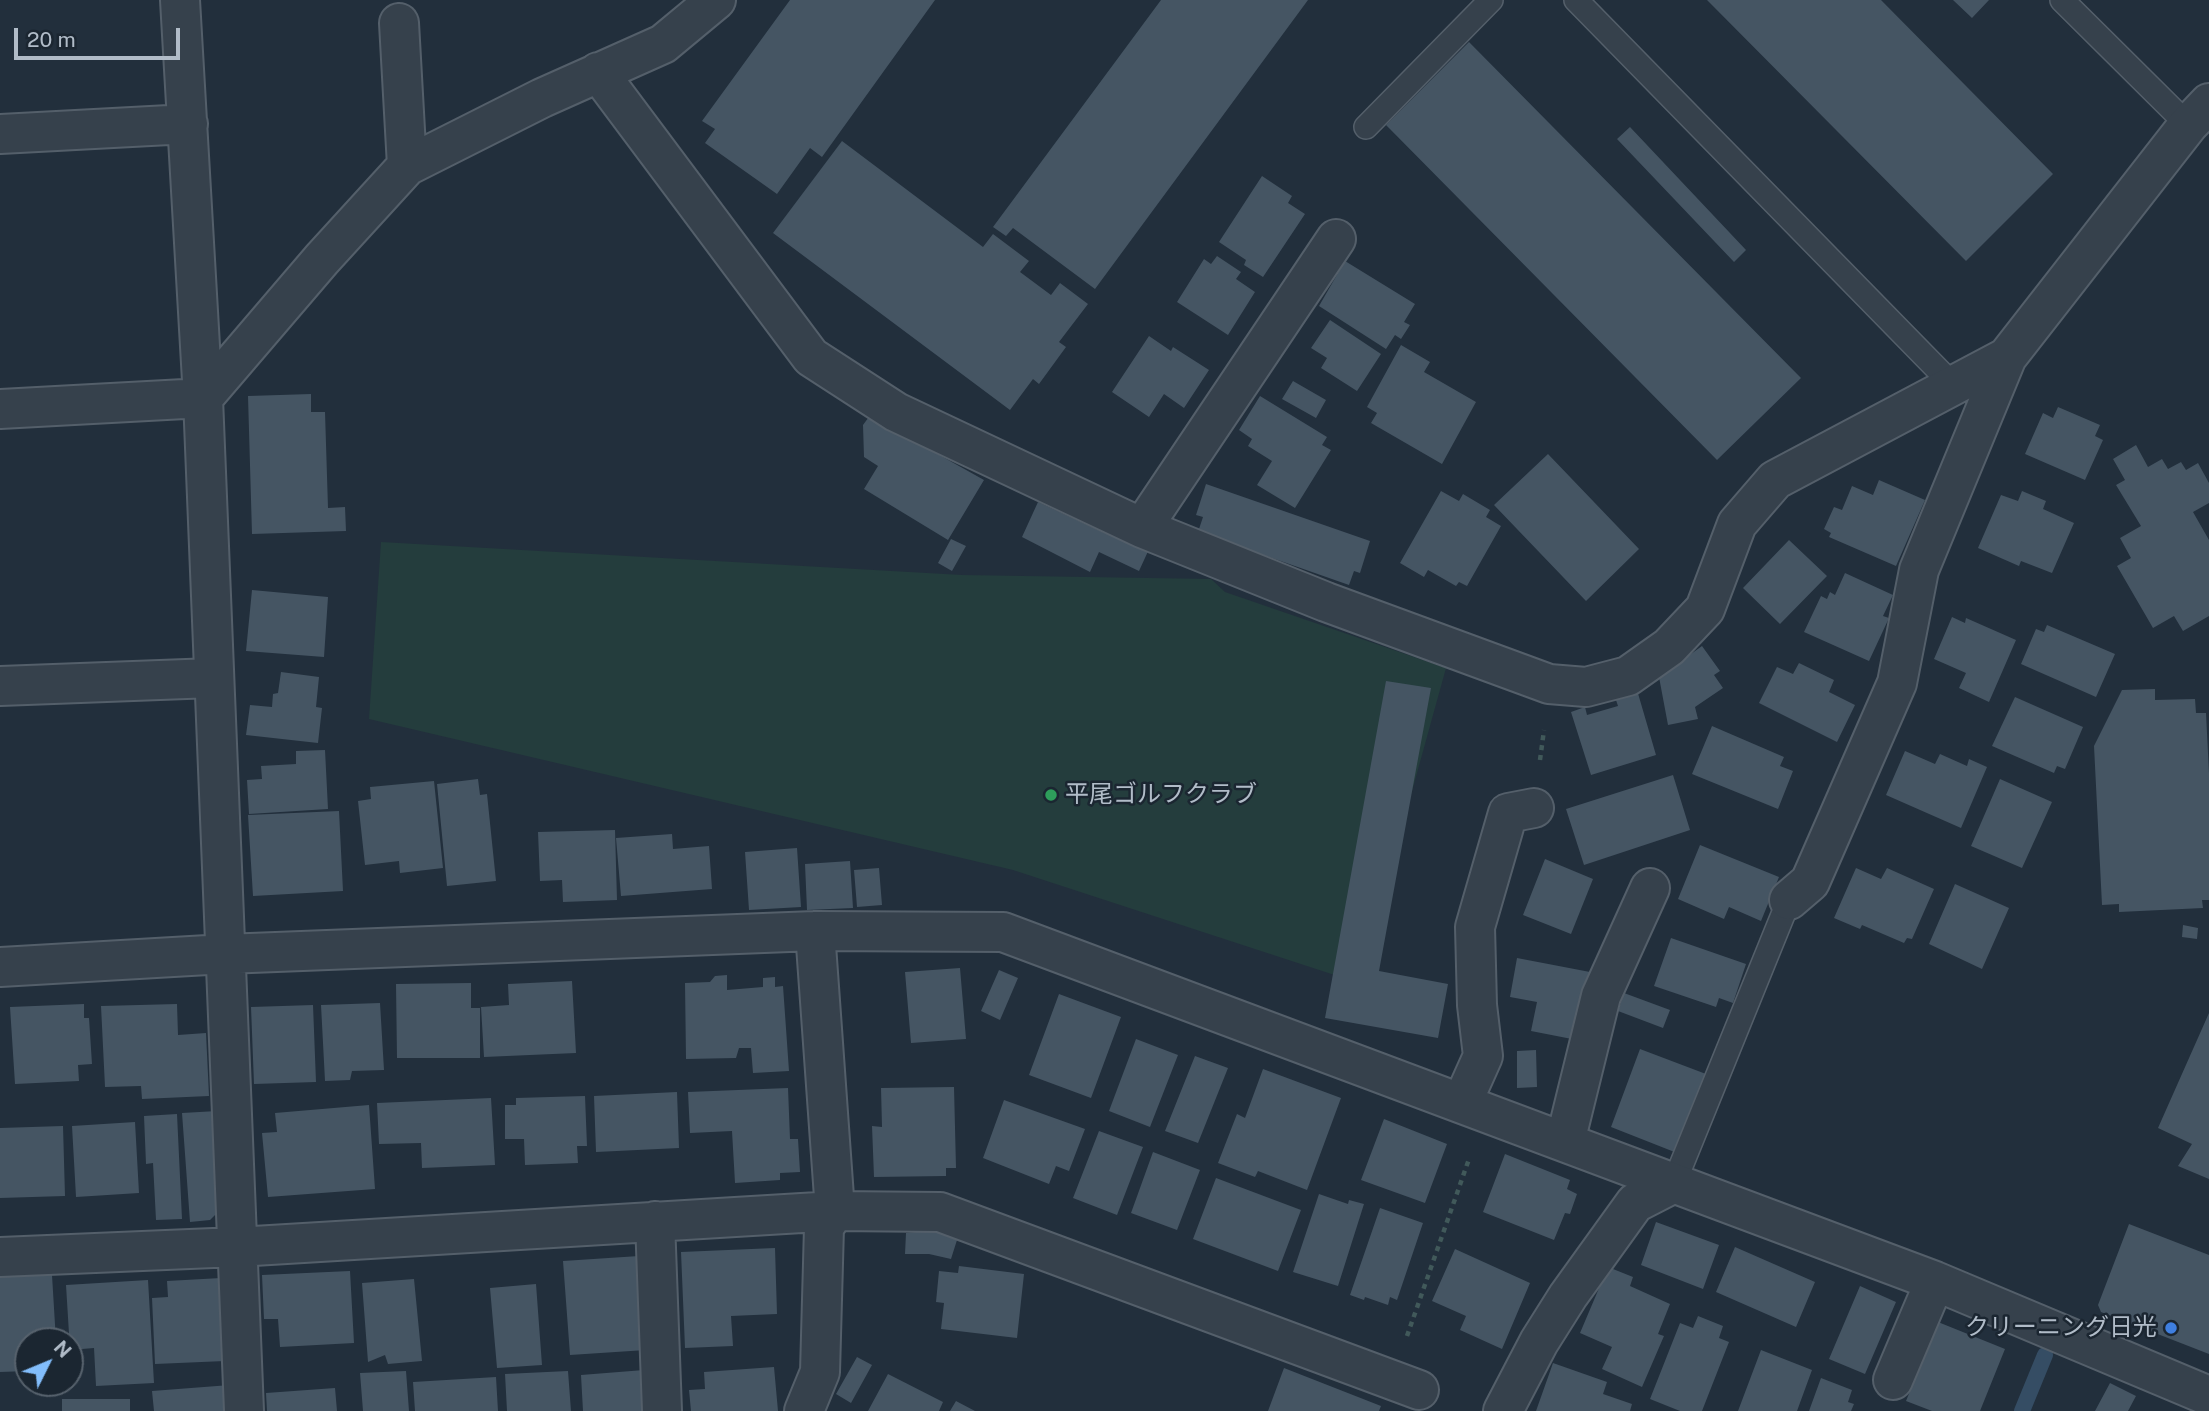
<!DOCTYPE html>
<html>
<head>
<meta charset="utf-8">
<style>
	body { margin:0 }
	#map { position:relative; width:2209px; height:1411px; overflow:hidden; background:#222f3c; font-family:"Public Sans",sans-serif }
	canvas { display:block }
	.north { position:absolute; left:14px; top:1327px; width:70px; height:70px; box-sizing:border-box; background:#1b2631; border:2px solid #57626d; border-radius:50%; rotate:47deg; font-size:19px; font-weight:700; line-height:28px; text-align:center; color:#b1bcc8 }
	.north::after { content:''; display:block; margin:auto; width:24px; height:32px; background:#82bdfb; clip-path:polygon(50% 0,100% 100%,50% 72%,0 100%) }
	.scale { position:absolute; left:14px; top:28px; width:166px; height:32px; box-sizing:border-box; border:4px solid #b1bcc8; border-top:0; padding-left:9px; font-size:21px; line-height:24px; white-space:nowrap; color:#b1bcc8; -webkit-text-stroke:5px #1b2631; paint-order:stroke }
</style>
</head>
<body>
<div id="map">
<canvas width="2209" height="1411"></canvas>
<div class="north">N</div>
<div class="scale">20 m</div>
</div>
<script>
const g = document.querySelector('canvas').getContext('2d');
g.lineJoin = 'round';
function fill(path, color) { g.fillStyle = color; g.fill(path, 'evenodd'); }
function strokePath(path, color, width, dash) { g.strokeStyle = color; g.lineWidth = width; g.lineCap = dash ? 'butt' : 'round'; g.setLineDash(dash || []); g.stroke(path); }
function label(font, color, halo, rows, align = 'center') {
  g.font = font + ' "Public Sans","Noto Sans JP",sans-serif'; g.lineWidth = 5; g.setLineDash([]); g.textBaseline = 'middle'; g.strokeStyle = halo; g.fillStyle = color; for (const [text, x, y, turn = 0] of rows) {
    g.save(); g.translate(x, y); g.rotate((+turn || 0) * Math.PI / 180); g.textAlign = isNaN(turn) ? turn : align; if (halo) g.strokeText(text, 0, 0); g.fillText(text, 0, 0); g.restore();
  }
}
fill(new Path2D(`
	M381 542 962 575 1211 579 1225 592 1446 668 1359 983 1013 870 369 719Z`), '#243d3d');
strokePath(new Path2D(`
	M2022 1411 2045 1355`), '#354d64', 16);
fill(new Path2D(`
	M790 0H935L822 157 810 148 777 194 705 143 715 129 702 121Z
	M1161 0H1308L1095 289 1013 228 1006 236 993 227Z
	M1707 0H1881L2053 174 1966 261Z
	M1953 0H1989L1972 18Z
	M1469 42 1801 378 1717 460 1386 125Z
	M1630 127 1746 250 1734 262 1617 139Z
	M842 141 983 247 993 234 1029 261 1020 272 1051 295 1060 283 1088 304 1059 342 1066 347 1039 384 1033 379 1010 410 773 233Z
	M1262 176 1292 196 1288 203 1305 214 1263 277 1244 265 1246 260 1219 242Z
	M1217 256 1241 272 1236 279 1255 292 1228 335 1177 302 1204 259 1211 264Z
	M1345 261 1415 304 1404 322 1410 325 1401 339 1395 335 1386 349 1319 306Z
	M1330 320 1381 354 1357 391 1321 368 1327 358 1311 348Z
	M1149 336 1171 351 1173 347 1209 370 1184 408 1164 394 1149 417 1112 392Z
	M1401 345 1430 362 1424 372 1476 402 1442 464 1371 423 1377 413 1367 407Z
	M1293 381 1326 400 1316 418 1282 399Z
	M311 394V412H325L328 508 345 507 346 531 252 534 248 396Z
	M1260 396 1327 437 1322 445 1331 450 1295 508 1257 485 1272 461 1248 446 1252 439 1239 430Z
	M2058 407 2100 425 2095 436 2103 440 2085 480 2025 454 2043 413 2053 418Z
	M871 414 900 433 984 480 948 540 864 489 878 466 864 457 863 425Z
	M2136 445 2148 467 2162 459 2168 469 2181 462 2186 470 2198 463 2209 483V503L2193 512 2209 540V616L2183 631 2174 616 2153 628 2117 566 2131 558 2120 538 2141 526 2116 485 2125 480 2113 459Z
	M1548 454 1639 549 1586 601 1494 505Z
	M1879 480 1925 500 1896 566 1829 537 1831 533 1824 529 1834 507 1842 510 1852 486 1873 495Z
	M1206 484 1370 541 1360 573 1354 571 1349 585 1198 532 1203 517 1196 515Z
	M1441 491 1459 501 1463 494 1490 510 1486 517 1501 526 1467 586 1459 582 1456 586 1428 570 1424 577 1400 563Z
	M2022 491 2046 501 2043 509 2074 523 2052 573 2021 561 2019 566 1978 548 2001 495 2018 501Z
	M1038 502 1109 535 1112 529 1150 547 1139 571 1099 552 1090 572 1022 537Z
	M951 539 966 546 952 571 938 563Z
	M1789 540 1827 576 1780 624 1743 588Z
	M1845 573 1893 595 1883 616 1889 618 1869 661 1804 632 1821 596 1827 599 1830 592 1835 595Z
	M252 590 328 597 324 657 246 651Z
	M1952 617 1965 623 1966 618 2016 640 1989 702 1959 688 1966 673 1934 659Z
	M2047 625 2115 654 2096 697 2021 664 2036 629 2044 632Z
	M1702 646 1720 671 1714 675 1723 688 1695 707 1698 719 1668 725 1659 677Z
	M1799 663 1834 680 1829 692 1855 705 1837 742 1759 703 1777 667 1793 674Z
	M281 672 319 677 316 707 322 708 318 743 246 735 250 705 272 707 273 694 278 693Z
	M1386 681 1431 688 1379 971 1448 984 1438 1038 1325 1018Z
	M2155 689V700L2195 699 2196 713H2206L2209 773V900H2202L2203 908 2119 912V904L2102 905 2094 746 2122 690Z
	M1637 690 1656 755 1591 775 1571 712 1585 707 1587 715 1618 706 1615 697Z
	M2015 697 2083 727 2065 769 2057 766 2054 773 1992 746Z
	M1712 726 1784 757 1780 766 1793 771 1778 809 1692 774Z
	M325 750 328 809 249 814 247 780 262 779 261 766 296 764V751Z
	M1905 751 1935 764 1940 754 1967 766 1969 759 1987 767 1961 828 1886 795Z
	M1673 775 1690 830 1584 865 1566 809Z
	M478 779 480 795 487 794 496 881 447 886 437 784Z
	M2000 779 2052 802 2022 868 1971 846Z
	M434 781 443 868 400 873 399 861 365 865 358 801 371 799 370 787Z
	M339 811 343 891 253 896 248 815Z
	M615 830 617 900 563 902 562 880 540 881 538 832Z
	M672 834 673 849 709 846 712 889 621 896 616 838Z
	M1700 845 1779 877 1761 921 1729 907 1724 919 1678 899Z
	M797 848 801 907 749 910 745 852Z
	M1545 859 1593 879 1571 934 1523 915Z
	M850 861 853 908 807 910 805 864Z
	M879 868 882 905 857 907 854 870Z
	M1856 868 1881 879 1887 868 1934 889 1912 939 1907 938 1904 943 1862 925 1860 929 1834 918Z
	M1955 884 2009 908 1982 969 1929 944Z
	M2183 925 2198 928 2197 939 2182 937Z
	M1671 938 1746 964 1733 1003 1719 998 1716 1007 1654 986Z
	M1517 958 1590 972 1577 1040 1531 1031 1537 1002 1510 997Z
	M960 968 966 1039 911 1043 905 972Z
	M999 970 1018 978 1000 1020 981 1011Z
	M727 975V990L763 987V978L775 977V987L783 986 789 1071 753 1073 751 1048H739L736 1058 686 1059 685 983 710 982 715 976Z
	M572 981 576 1053 484 1057 481 1007 509 1005 508 984Z
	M471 983V1008H480V1058H397L396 984Z
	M1624 993 1670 1010 1663 1028 1618 1011Z
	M1059 994 1121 1017 1091 1098 1029 1075Z
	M380 1003 384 1070 352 1071 350 1080 325 1081 321 1005Z
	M84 1004V1018H89L92 1064 78 1065 79 1081 15 1084 10 1007Z
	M177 1004 178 1035 206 1033 209 1096 142 1099 141 1086 105 1087 101 1006Z
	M313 1005 316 1082 254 1084 251 1007Z
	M2209 1013V1179L2178 1166 2192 1144 2158 1128Z
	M1136 1039 1178 1055 1150 1127 1109 1111Z
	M1640 1049 1706 1074 1677 1153 1611 1127Z
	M1536 1050 1537 1087 1517 1088V1051Z
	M1195 1056 1228 1068 1198 1143 1165 1131Z
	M1263 1069 1341 1098 1307 1190 1258 1171 1255 1177 1218 1163 1237 1114 1245 1118Z
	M954 1087 956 1168H946V1176L874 1177 872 1126 882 1127 881 1088Z
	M788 1088 790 1139H798L800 1172 780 1173V1180L735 1183 732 1131 690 1133 688 1092Z
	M677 1092 679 1148 596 1152 594 1096Z
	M585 1096 587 1146H577L578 1163 525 1165 524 1139H505V1105H516V1098Z
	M491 1098 495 1165 422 1168 421 1143 379 1144 377 1103Z
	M1004 1100 1085 1129 1069 1171 1056 1166 1049 1184 983 1158Z
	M369 1105 375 1189 268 1197 262 1133 277 1132 275 1113Z
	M217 1111 223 1207 210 1220 190 1222 182 1113Z
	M177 1114 182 1219 156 1220 153 1163 146 1164 144 1116Z
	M1384 1119 1447 1144 1425 1203 1361 1180Z
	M135 1122 139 1193 76 1197 72 1126Z
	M63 1126 65 1196 0 1198V1128Z
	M1099 1131 1143 1147 1117 1215 1073 1198Z
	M1153 1152 1200 1170 1177 1230 1131 1213Z
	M1505 1154 1570 1180 1567 1189 1577 1194 1570 1214 1565 1213 1554 1240 1483 1212Z
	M1216 1178 1301 1210 1278 1271 1193 1239Z
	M1319 1194 1348 1204 1349 1200 1364 1204 1338 1286 1293 1272Z
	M1380 1208 1423 1223 1397 1300 1390 1297 1388 1305 1365 1297 1364 1300 1350 1295Z
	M1656 1222 1719 1245 1703 1289 1641 1265Z
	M2129 1224 2209 1255V1354L2101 1312 2098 1305Z
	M932 1230 957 1240 951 1259 929 1254H905L906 1233Z
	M1735 1247 1815 1282 1796 1327 1716 1292Z
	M775 1248 777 1314 731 1316 733 1346 685 1348 681 1252Z
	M1455 1249 1530 1283 1502 1349 1460 1330 1466 1316 1432 1301Z
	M639 1256 646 1350 570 1355 563 1261Z
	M959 1266 1024 1274 1017 1338 941 1329 944 1303 936 1302 939 1271 958 1273Z
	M1608 1267 1633 1277 1630 1286 1670 1304 1658 1334 1664 1336 1642 1387 1602 1369 1612 1347 1580 1333Z
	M350 1271 354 1343 280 1347 278 1319H264L262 1275Z
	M52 1275 56 1341H28V1371L0 1372V1277Z
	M221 1278 225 1361 155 1364 152 1298 168 1297 167 1281Z
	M414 1279 422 1361 388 1364 385 1355 368 1362 362 1283Z
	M148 1280 154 1383 96 1386 94 1348 70 1350 66 1285Z
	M536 1284 542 1365 497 1368 490 1288Z
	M1860 1286 1896 1302 1865 1374 1829 1359Z
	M1698 1316 1723 1326 1719 1338 1729 1342 1702 1411H1680L1650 1399 1680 1323 1693 1328Z
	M1938 1322 2005 1349 1980 1411H1932L1906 1401Z
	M1761 1350 1812 1370 1797 1411H1738Z
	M857 1357 872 1365 851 1403 836 1394Z
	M1553 1363 1607 1382 1603 1394 1632 1404 1630 1411H1536Z
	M774 1367 778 1411H691L689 1390 705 1389 704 1372Z
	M1284 1368 1381 1406 1379 1411H1268Z
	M644 1370 647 1411H583L581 1375Z
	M406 1371 409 1411H363L360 1373Z
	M568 1371 571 1411H507L505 1374Z
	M888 1374 943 1402 939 1411H868Z
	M496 1377 498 1411H415L413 1382Z
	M1821 1378 1852 1390 1848 1402 1854 1404 1851 1411H1809Z
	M2110 1383 2136 1396 2128 1411H2095Z
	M230 1385 232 1411H154L152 1391Z
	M335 1388 337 1411H267L266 1393Z
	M62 1399H130V1411H62Z
	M956 1401 975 1411H950Z`), '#455563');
const lane = new Path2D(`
	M1576 0 1954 386
	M2062 0 2188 125
	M1366 127 1491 0
	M1674 1183 1789 900`);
const street = new Path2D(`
	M180 0 203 398 244 1411
	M399 23 407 166
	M598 72 811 357 896 412 1142 528 1326 602 1549 684 1586 687 1628 676 1669 647 1705 609 1737 524 1775 480 2007 357 2188 125 2209 103
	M0 134 188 124
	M0 409 203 398 322 259 407 166 542 98 663 44 716 0
	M1142 528 1336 239
	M0 686 213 678
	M1789 900 1810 882 1897 683 1919 570 2007 357
	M0 967 225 954 815 931 1003 932 1935 1281 2209 1396
	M1462 1103 1483 1056 1477 1005 1475 927 1508 813 1534 808
	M1565 1142 1601 996 1650 888
	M655 1221 662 1411
	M0 1257 237 1247 835 1211 940 1212 1419 1390
	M1893 1380 1935 1281
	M804 1411 820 1372 824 1227 835 1211 815 931
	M1503 1411 1539 1342 1568 1296 1635 1203 1674 1183`);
strokePath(lane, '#545f6a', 26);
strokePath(street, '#545f6a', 42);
strokePath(new Path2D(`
	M1540 760 1544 730
	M1407 1336 1469 1159`), '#41595a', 4.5, [5, 5]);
strokePath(lane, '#36414c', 23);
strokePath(street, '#36414c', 38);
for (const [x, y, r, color] of [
	[1051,795,7,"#2e9e5b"],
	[2171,1328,7,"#3f7fe0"]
]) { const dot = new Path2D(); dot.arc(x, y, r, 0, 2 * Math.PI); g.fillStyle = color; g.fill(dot); strokePath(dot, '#1b2631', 2.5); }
label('24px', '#b1bcc8', '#1b2631', [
	["平尾ゴルフクラブ",1065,795],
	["クリーニング日光",2157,1328,"right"]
], 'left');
</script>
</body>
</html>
